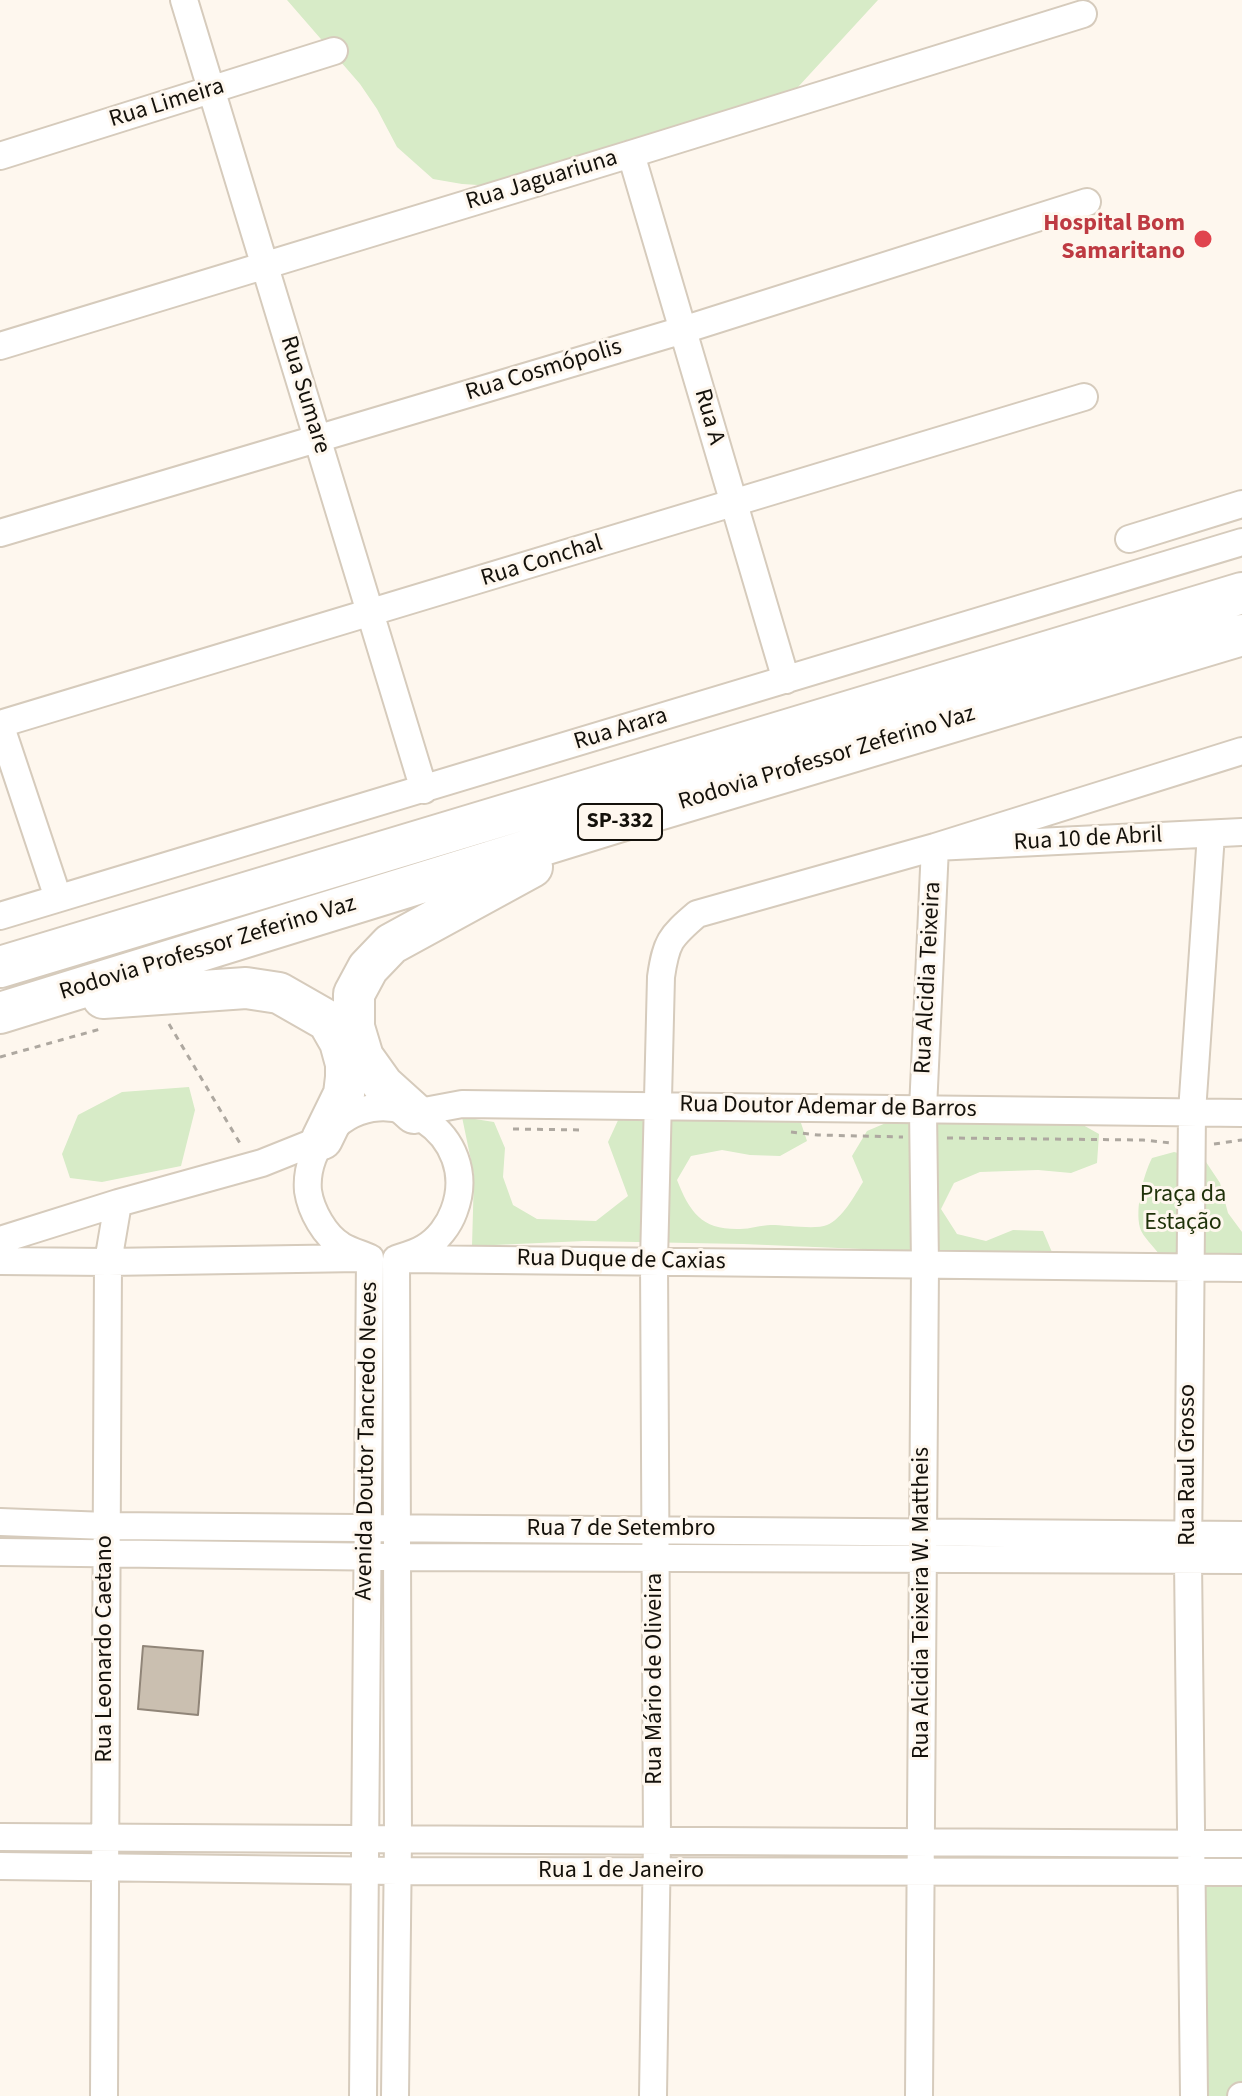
<!DOCTYPE html>
<html>
<head>
<meta charset="utf-8">
<style>
	body { margin:0 }
	canvas { display:block; background:#fef7ee }
</style>
</head>
<body>
<canvas width="1242" height="2096"></canvas>
<script>
const g = document.querySelector('canvas').getContext('2d');
g.lineJoin = 'round';
function fill(path, color) { g.fillStyle = color; g.fill(path, 'evenodd'); }
function strokePath(path, color, width, dash) { g.strokeStyle = color; g.lineWidth = width; g.lineCap = dash ? 'butt' : 'round'; g.setLineDash(dash || []); g.stroke(path); }
function label(font, color, halo, rows, align = 'center') {
  g.font = font + ' "Source Sans 3",sans-serif'; g.lineWidth = 6; g.setLineDash([]); g.textBaseline = 'middle'; g.strokeStyle = halo; g.fillStyle = color; for (const [text, x, y, turn = 0] of rows) {
    g.save(); g.translate(x, y); g.rotate((+turn || 0) * Math.PI / 180); g.textAlign = isNaN(turn) ? turn : align; if (halo) g.strokeText(text, 0, 0); g.fillText(text, 0, 0); g.restore();
  }
}
fill(new Path2D(`
	M287 0H878L787 99 494 186 462 184 433 179 397 147 377 109 360 84Z
	M189 1087 195 1110 181 1166 102 1182 70 1178 62 1154 78 1115 122 1092Z
	M798 1114 807 1141 780 1156 750 1155 722 1150 691 1156 677 1180C690 1213 702 1230 740 1229 750 1229 761 1225 771 1225 785 1225 816 1230 827 1225 842 1219 855 1195 863 1182L852 1156 867 1131 893 1120H1074L1099 1134 1097 1163 1071 1173 1038 1170 980 1172 954 1183 941 1209 957 1234 986 1241 1013 1230 1043 1231 1054 1257 743 1244 584 1241 472 1246 474 1175 462 1117 494 1122 505 1148 503 1177 513 1205 537 1219 596 1221 628 1196 608 1142 620 1116Z
	M1174 1152 1204 1159 1220 1183 1228 1213 1242 1232V1266L1159 1254C1154 1247 1143 1237 1140 1228 1135 1208 1143 1176 1152 1158Z
	M1242 1886V2086L1229 2096H1205L1204 1887Z`), '#d7ebc7');
const building = new Path2D(`
	M143 1646 203 1651 198 1715 138 1709Z`);
fill(building, '#cabfb0');
strokePath(building, '#908578', 2);
const minor = new Path2D(`
	M184 0 424 790
	M631 154 786 680
	M0 156 334 51
	M0 346 631 154 1083 14
	M0 533 683 330 1087 202
	M1129 539 1242 504
	M0 724 1084 397
	M0 724 58 898
	M0 916 1242 542
	M414 1113 462 1104 1242 1113
	M0 1240 118 1203 262 1163 322 1139
	M404 1259 1242 1268
	M0 1261 108 1262 360 1258
	M0 1522 107 1526 1242 1535
	M0 1552 398 1557 1242 1560
	M0 1837 1242 1844
	M0 1866 398 1871 1242 1872
	M104 2096 108 1262 118 1203
	M363 2096 370 1258C361 1254 351 1251 342 1246 325 1236 311 1211 308 1191 306 1169 315 1145 331 1130 388 1072 483 1135 454 1211 449 1225 438 1240 424 1248 416 1253 405 1256 396 1259L398 1839 395 2096
	M653 2096 657 1840 654 1261 661 977C666 942 670 937 697 914L935 847 1242 751
	M919 2096 925 1265 923 1109 935 847 1242 832
	M1194 2096 1188 1560 1192 1112 1211 834
	M1241 2096H1242`);
const highway = new Path2D(`
	M0 967 1242 593
	M103 998 246 988 279 993 328 1021 340 1042 346 1064V1077L344 1094 322 1139
	M0 1013 618 822 1242 635
	M414 1113 383 1085 363 1057 354 1027V994L368 968 391 944 532 867`);
strokePath(minor, '#d6cbbc', 30);
strokePath(highway, '#d6cbbc', 44);
strokePath(new Path2D(`
	M169 1024 241 1145
	M0 1057 104 1028
	M513 1129 585 1130
	M791 1132 818 1135 903 1137
	M947 1138 1143 1140 1171 1143
	M1214 1144 1242 1140`), '#aea8a0', 3, [6, 6]);
strokePath(minor, '#fff', 26);
strokePath(highway, '#fff', 40);
for (const [x, y, r, color] of [
	[1203,239,10,"#e0444e"]
]) { const dot = new Path2D(); dot.arc(x, y, r, 0, 2 * Math.PI); g.fillStyle = color; g.fill(dot); strokePath(dot, '#fef7ee', 3); }
for (const [x, y, w] of [
	[620,822,84]
]) { const box = new Path2D(); box.roundRect(x - w / 2, y - 18, w, 36, 6); g.fillStyle = '#fef7ee'; g.fill(box); strokePath(box, '#14110b', 2); }
label('bold 22px', '#14110b', null, [
	["SP-332",620,822]
]);
label('24px', '#14110b', '#fef7ee', [
	["Rua Limeira",167,104,-17],
	["Rua Jaguariuna",542,181,-17],
	["Rua Cosmópolis",544,371,-17],
	["Rua Sumare",304,395,73],
	["Rua A",708,417,74],
	["Rua Conchal",542,562,-17],
	["Rua Arara",621,730,-17],
	["Rodovia Professor Zeferino Vaz",827,759,-17],
	["Rua 10 de Abril",1088,840,-3],
	["Rodovia Professor Zeferino Vaz",208,949,-17],
	["Rua Alcidia Teixeira",929,978,-87],
	["Rua Doutor Ademar de Barros",828,1108,1],
	["Rua Duque de Caxias",621,1261,1],
	["Avenida Doutor Tancredo Neves",368,1441,-89],
	["Rua Raul Grosso",1189,1465,-90],
	["Rua 7 de Setembro",621,1530],
	["Rua Alcidia Teixeira W. Mattheis",923,1603,-90],
	["Rua Leonardo Caetano",106,1649,-90],
	["Rua Mário de Oliveira",656,1679,-90],
	["Rua 1 de Janeiro",621,1872]
]);
label('bold 24px', '#be3a42', '#fef7ee', [
	["Hospital Bom",1185,225],
	["Samaritano",1185,253]
], 'right');
label('24px', '#1e3109', '#fef7ee', [
	["Praça da",1183,1196],
	["Estação",1183,1224]
]);
</script>
</body>
</html>
